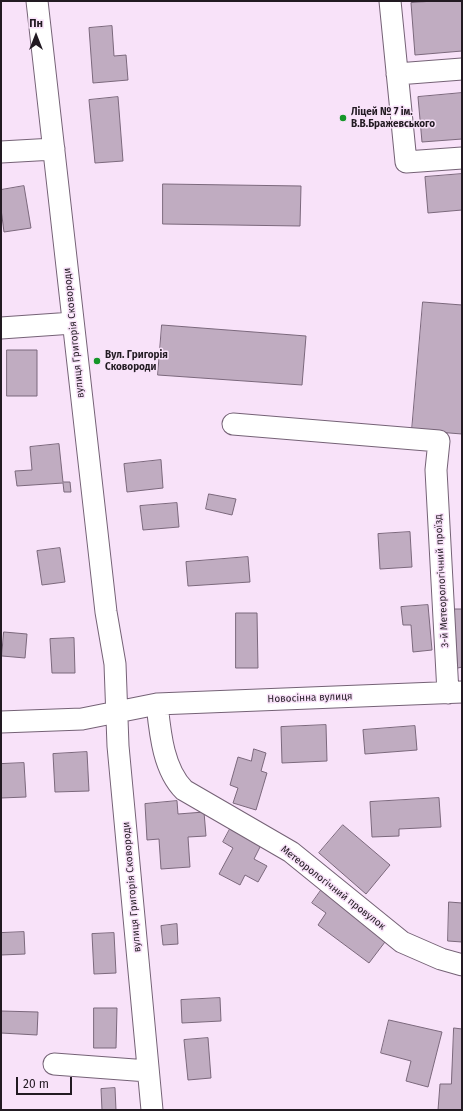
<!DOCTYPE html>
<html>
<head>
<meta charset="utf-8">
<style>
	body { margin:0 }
	#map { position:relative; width:463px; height:1111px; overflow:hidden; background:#f8e2f9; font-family:"Fira Sans",sans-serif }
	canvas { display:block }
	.frame { position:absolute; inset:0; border:2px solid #221a22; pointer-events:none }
	.north { position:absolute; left:16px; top:16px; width:40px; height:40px; -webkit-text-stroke:3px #f8e2f9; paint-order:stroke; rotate:0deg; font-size:11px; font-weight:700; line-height:16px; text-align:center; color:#221a22 }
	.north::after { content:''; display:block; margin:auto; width:14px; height:18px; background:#221a22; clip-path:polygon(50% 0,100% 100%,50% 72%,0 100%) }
	.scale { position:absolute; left:16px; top:1077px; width:56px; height:18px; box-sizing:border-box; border:2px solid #221a22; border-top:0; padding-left:5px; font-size:12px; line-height:14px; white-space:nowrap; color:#221a22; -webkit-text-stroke:3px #f8e2f9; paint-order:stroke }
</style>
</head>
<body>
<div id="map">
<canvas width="463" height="1111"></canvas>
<div class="frame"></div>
<div class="north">Пн</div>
<div class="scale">20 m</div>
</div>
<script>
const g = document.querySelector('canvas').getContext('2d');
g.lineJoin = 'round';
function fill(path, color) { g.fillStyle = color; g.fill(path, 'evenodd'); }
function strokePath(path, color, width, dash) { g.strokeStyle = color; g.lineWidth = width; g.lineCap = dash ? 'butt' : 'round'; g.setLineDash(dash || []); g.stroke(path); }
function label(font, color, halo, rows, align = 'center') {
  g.font = font + ' "Fira Sans",sans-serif'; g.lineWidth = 3; g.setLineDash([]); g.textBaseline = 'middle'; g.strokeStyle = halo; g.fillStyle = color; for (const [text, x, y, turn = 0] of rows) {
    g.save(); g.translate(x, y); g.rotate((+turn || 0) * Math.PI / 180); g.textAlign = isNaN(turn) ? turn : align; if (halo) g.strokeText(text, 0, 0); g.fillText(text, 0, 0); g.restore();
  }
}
const building = new Path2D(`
	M434 1H462V51L415 55 411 3Z
	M112 26 114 56 126 55 128 80 93 83 89 28Z
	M462 93V139L422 142 418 97Z
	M118 97 123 161 95 163 89 100Z
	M462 174V210L428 213 425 177Z
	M163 184 301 186 300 226 163 224Z
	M24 186 31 228 4 232 1 209V190Z
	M423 302 462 305V434L412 430Z
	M162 325 306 336 302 385 158 375Z
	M7 350H37V396H7Z
	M59 444 63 482H70L71 492H64L63 483 17 486 15 471 32 470 30 447Z
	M161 460 163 488 127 492 124 464Z
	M209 494 236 499 232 515 206 509Z
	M177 503 179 527 143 530 140 506Z
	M410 532 412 567 380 569 378 534Z
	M60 548 65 582 42 585 37 551Z
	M248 557 250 582 188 586 186 562Z
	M428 605 432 650 413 652 411 625H403L401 607Z
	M454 609H462V667L458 668Z
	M236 613H257L258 668H236Z
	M4 632 27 634 25 658 2 656Z
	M74 638 75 673H52L50 639Z
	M326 725 327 761 282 763 281 727Z
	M415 726 417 750 365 754 363 730Z
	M254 749 266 753 261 771 267 773 256 810 233 803 238 788 230 785 238 757 251 761Z
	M87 752 89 791 55 792 53 754Z
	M24 763 26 797 1 798V764Z
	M439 798 441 827 399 829V836L372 837 370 802Z
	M177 801 178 814 204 812 206 836 188 837 190 867 161 869 159 839 147 840 145 804Z
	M343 825 390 865 366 894 319 853Z
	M230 829 261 845 254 859 267 866 258 882 245 875 240 885 219 874 233 848 223 842Z
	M322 889 388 938 369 963 318 925 326 913 312 903Z
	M449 902 462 903V942L448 941Z
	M177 924 178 944 163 945 161 926Z
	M24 932 25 954 1 955V933Z
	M114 933 116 973 94 974 92 934Z
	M220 998 221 1021 182 1023 181 1000Z
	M94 1008H117L116 1048H94Z
	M1 1011 38 1012 37 1035 1 1033Z
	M389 1020 442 1032 428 1087 406 1081 411 1061 381 1053Z
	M454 1028 462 1029V1110H438L440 1084H451Z
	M208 1038 211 1078 188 1080 184 1040Z
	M115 1088 116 1110H102L101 1089Z`);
fill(building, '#c0acc1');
strokePath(building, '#7b687c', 1);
const minor = new Path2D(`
	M37 1 106 612 115 664 118 746 152 1110
	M390 1 406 162 462 158
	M397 74 462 69
	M1 152 54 149
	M1 328 73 323
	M233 424 439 441 436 470 448 693
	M157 704C160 732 163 769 184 790L291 852 402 942 441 959 462 965
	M1 722 82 719 157 704 462 692
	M54 1064 148 1071`);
strokePath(minor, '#756276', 23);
strokePath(minor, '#fff', 21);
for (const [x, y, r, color] of [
	[343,118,4,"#159629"],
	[97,361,4,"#159629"]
]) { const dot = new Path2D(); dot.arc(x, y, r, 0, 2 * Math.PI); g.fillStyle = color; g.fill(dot); strokePath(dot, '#f8e2f9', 1.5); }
label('bold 10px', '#221a22', '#f8e2f9', [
	["Ліцей № 7 ім.",351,112],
	["В.В.Бражевського",351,124],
	["Вул. Григорія",105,355],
	["Сковороди",105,367]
], 'left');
label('10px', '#221a22', '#f8e2f9', [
	["вулиця Григорія Сковороди",74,333,-96],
	["3-й Метеорологічний проїзд",442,581,-93],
	["Новосінна вулиця",310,698,-2],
	["вулиця Григорія Сковороди",132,887,-95],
	["Метеорологічний провулок",333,888,38]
]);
</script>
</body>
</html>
